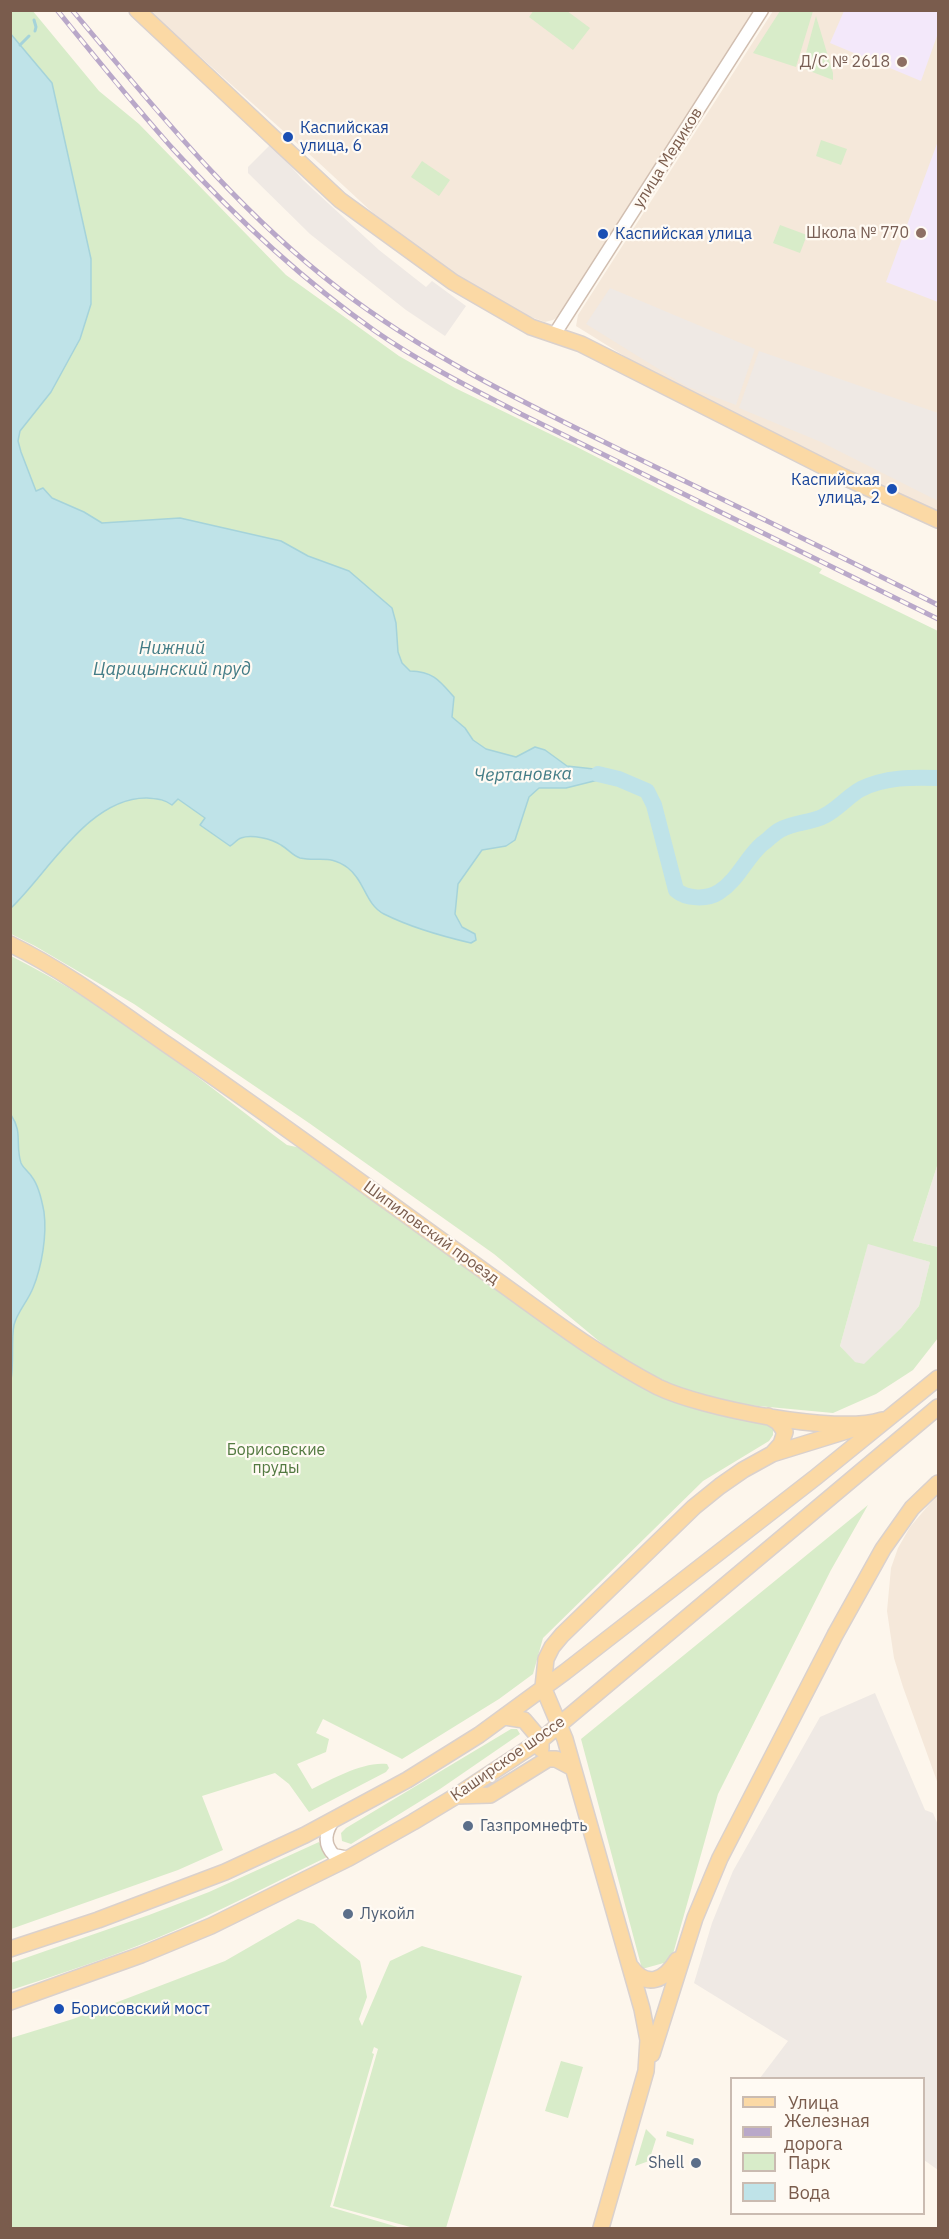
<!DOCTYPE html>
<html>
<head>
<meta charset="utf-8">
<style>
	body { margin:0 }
	#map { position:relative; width:949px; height:2239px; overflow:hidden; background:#fdf6ec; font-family:"IBM Plex Sans",sans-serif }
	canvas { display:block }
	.frame { position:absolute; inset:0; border:12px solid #7a5c4d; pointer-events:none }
	.legend { position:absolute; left:730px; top:2077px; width:195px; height:138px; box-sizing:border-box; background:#fffaf3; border:2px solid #cabbb1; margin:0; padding:8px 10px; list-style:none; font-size:18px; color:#7a5c4d }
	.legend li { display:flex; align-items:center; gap:12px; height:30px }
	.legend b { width:30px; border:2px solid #cabbb1 }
</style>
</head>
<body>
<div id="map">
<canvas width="949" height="2239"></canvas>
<div class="frame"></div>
<ul class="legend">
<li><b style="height:8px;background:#fbd9a5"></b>Улица</li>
<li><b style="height:8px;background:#b9a8c9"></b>Железная дорога</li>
<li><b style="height:16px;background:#d8ecc9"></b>Парк</li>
<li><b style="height:16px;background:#bfe3e8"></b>Вода</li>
</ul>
</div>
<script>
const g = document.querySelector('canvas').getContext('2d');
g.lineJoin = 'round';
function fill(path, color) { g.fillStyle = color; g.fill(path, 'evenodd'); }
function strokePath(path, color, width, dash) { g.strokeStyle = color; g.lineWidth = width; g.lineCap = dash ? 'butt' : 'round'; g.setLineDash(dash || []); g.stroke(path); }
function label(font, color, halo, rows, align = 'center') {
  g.font = font + ' "IBM Plex Sans",sans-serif'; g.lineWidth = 4.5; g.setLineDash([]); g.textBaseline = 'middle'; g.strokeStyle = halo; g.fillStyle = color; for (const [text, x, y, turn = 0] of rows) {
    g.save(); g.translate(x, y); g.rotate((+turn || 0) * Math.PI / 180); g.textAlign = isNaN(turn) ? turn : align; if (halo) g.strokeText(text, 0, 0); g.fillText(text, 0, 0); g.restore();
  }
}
fill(new Path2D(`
	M149 11H756L560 316 553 320 545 322 525 315 458 276 373 213 318 162Z
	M773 11H938V520L687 395 576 326 578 315Z
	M938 1494V1784L903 1687 894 1658 887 1611 891 1568 898 1548 910 1527Z`), '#f5e8da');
fill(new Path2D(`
	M271 144 303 180 379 250 426 287 432 281 466 306 445 336 406 310 310 234 248 173V167Z
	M610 288 755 349 736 405 686 386 586 324Z
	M759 351 938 413V501L821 442 739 408Z
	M938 1163V1247L913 1241Z
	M868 1243 930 1262 919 1306 901 1328 864 1365 854 1362 840 1346Z
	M875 1693 925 1810 933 1813 938 1825V2170L924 2160V2078H760L788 2041 694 1983 712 1923 733 1871 820 1717Z`), '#efe9e4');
fill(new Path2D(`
	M844 11H938V33L921 81 830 43Z
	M938 141V302L886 282Z`), '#f3e8fa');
fill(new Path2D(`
	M32 10 99 91 139 124 286 275 399 356 455 388 577 447 700 510 822 569 819 573 938 631V1163L913 1241 938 1247V1338L913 1370 876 1394 833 1413 726 1403 684 1390 623 1361 494 1254 309 1123 134 1004 35 946 11 934 10 11ZM868 1244 930 1262 919 1306 901 1328 864 1364 855 1362 840 1346Z
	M534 10 567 11 590 28 573 50 529 17Z
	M780 11H813L796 67 753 53Z
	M816 16 833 73V80L802 68Z
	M821 140 847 149 841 165 816 156Z
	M422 161 450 180 439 196 411 177Z
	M780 225 807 235 800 253 773 243Z
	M11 956C111 1006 198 1078 287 1145L301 1148 316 1156 361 1193 576 1340V1345L616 1372 682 1404 767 1423 773 1428V1435L769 1441 703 1481 543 1638 533 1674 499 1699 402 1759 323 1719 316 1733 329 1739 326 1752 297 1764 312 1789C332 1779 364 1761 387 1764L389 1768 386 1772 309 1812 289 1784 275 1773 202 1796 223 1850 178 1870 11 1929V1380C14 1362 11 1340 14 1325 17 1311 28 1301 33 1289 39 1271 46 1230 44 1212 42 1201 39 1186 32 1177 29 1172 23 1168 21 1163 16 1146 22 1130 11 1115Z
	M868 1505 831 1570 718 1794 671 1961 642 1969 581 1739Z
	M511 1729H517L520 1734 440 1789 351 1844 342 1841 341 1833 346 1828Z
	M319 1842 327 1857C271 1884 215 1914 157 1938 109 1958 60 1974 11 1990V1963L149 1915 209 1892Z
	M298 1919 314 1924 360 1961 367 1997 359 2019 362 2026 390 1961 422 1946 522 1976 446 2228H414L333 2206 378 2049 374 2047 372 2053 374 2054 330 2207 401 2228H11V2038L73 2019 225 1961Z
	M561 2061 583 2067 568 2118 545 2111Z
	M646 2129 656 2139 649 2161 635 2166Z
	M667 2131 694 2139 693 2145 666 2136Z`), '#d8ecc9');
const water = new Path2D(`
	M10 33 52 83 91 259V304L80 339 51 392 20 431 18 441 21 452 36 491 43 488 52 498 84 512 102 523 180 518 281 541 308 556 349 571 392 608 396 623 398 652 402 663 410 671C434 672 439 680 454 697L452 717 465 728 473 740 486 749 516 757 535 747 545 750 567 766 594 769 619 779 606 778 566 788H539L529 797 515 840 506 846 482 850 458 884 455 914 462 927 475 934 476 940 471 943C441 936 412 928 384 914 365 904 365 881 348 868 330 854 319 862 300 858 293 856 288 849 281 845 272 839 252 834 241 838 237 839 234 844 230 846L200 825 205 818 178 799 172 805C164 799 158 799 147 798 89 797 48 873 11 908Z
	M11 1115C23 1132 15 1145 21 1163 23 1168 29 1172 32 1177 39 1186 42 1201 44 1212 47 1235 42 1266 33 1288 28 1301 17 1312 14 1325 11 1340 14 1362 11 1380Z`);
fill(water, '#bfe3e8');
strokePath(water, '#a5d3da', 1.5);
strokePath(new Path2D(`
	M34 20 36 27 35 31
	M20 45 29 36`), '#a5d3da', 3);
strokePath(new Path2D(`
	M598 774 619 779 647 791 654 805 676 890C686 899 707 900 719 892 738 880 746 858 762 844 768 840 774 833 780 830 794 822 811 823 824 816 838 809 848 796 861 789 885 777 913 777 938 778`), '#bfe3e8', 16);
const minor = new Path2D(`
	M554 335 762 10
	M334 1819C326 1831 322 1843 334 1855L349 1858`);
const major = new Path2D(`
	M137 10 340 200 453 282 531 327 581 344 844 477 938 520
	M10 944C67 972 117 1010 169 1046 277 1120 382 1198 488 1274 543 1313 598 1356 658 1387 701 1408 837 1435 882 1420
	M768 1416 778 1422 785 1432 781 1444 772 1454
	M505 1717 524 1720 541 1740V1749
	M456 1796 490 1795 548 1759H556L573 1768
	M10 1949 98 1920 225 1872 305 1835 407 1780 479 1735 565 1672 816 1477 938 1378
	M631 1967C647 1989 665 1980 677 1960
	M10 2002 141 1955 211 1926 349 1858 413 1822 456 1796 541 1740 938 1407
	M652 2054 695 1918 720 1858 835 1635 883 1549 912 1508 938 1483
	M601 2228 646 2071 648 2040 642 2009 565 1739 543 1687 546 1659 552 1647 562 1635 694 1507 720 1486 743 1470 772 1454 853 1429`);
strokePath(minor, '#d1beb0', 15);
strokePath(major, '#dad1cd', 18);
strokePath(minor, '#fff', 12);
strokePath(major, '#fbd9a5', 15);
const rail = new Path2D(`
	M57 10C95 57 133 104 173 149 234 216 301 279 375 331 421 363 471 388 521 414L938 619
	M72 10C155 108 236 210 338 288 429 358 533 407 635 457 736 506 838 555 938 605`);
strokePath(rail, '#b9a8c9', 5);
strokePath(rail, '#fffaf3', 3, [9]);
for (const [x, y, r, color] of [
	[902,62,6,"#8d6e63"],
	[288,137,6,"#1a4fb4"],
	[921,233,6,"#8d6e63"],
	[603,234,6,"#1a4fb4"],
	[892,489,6,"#1a4fb4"],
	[468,1826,6,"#5c6f8a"],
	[348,1914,6,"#5c6f8a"],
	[59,2009,6,"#1a4fb4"],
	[696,2163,6,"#5c6f8a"]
]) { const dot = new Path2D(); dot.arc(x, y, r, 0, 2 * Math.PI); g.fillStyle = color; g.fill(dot); strokePath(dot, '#fffaf3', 2); }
label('16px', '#785e54', '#fffaf3', [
	["Д/C № 2618",890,62],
	["Школа № 770",909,233]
], 'right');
label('16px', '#164399', '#fffaf3', [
	["Каспийская",300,128],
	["улица, 6",300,146],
	["Каспийская улица",615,234],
	["Каспийская",880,480,"right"],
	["улица, 2",880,498,"right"],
	["Борисовский мост",71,2009]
], 'left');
label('16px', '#7a5c4d', '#fffaf3', [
	["улица Медиков",668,158,-58],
	["Шипиловский проезд",431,1233,36],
	["Каширское шоссе",508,1759,-35]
]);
label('16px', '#537a41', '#fffaf3', [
	["Борисовские",276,1450],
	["пруды",276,1468]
]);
label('16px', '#4e5e75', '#fffaf3', [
	["Газпромнефть",480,1826],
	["Лукойл",360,1914],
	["Shell",684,2163,"right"]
], 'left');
label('italic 18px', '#437c86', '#fffaf3', [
	["Нижний",172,649],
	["Царицынский пруд",172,670],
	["Чертановка",523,775,-1]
]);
</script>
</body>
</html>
